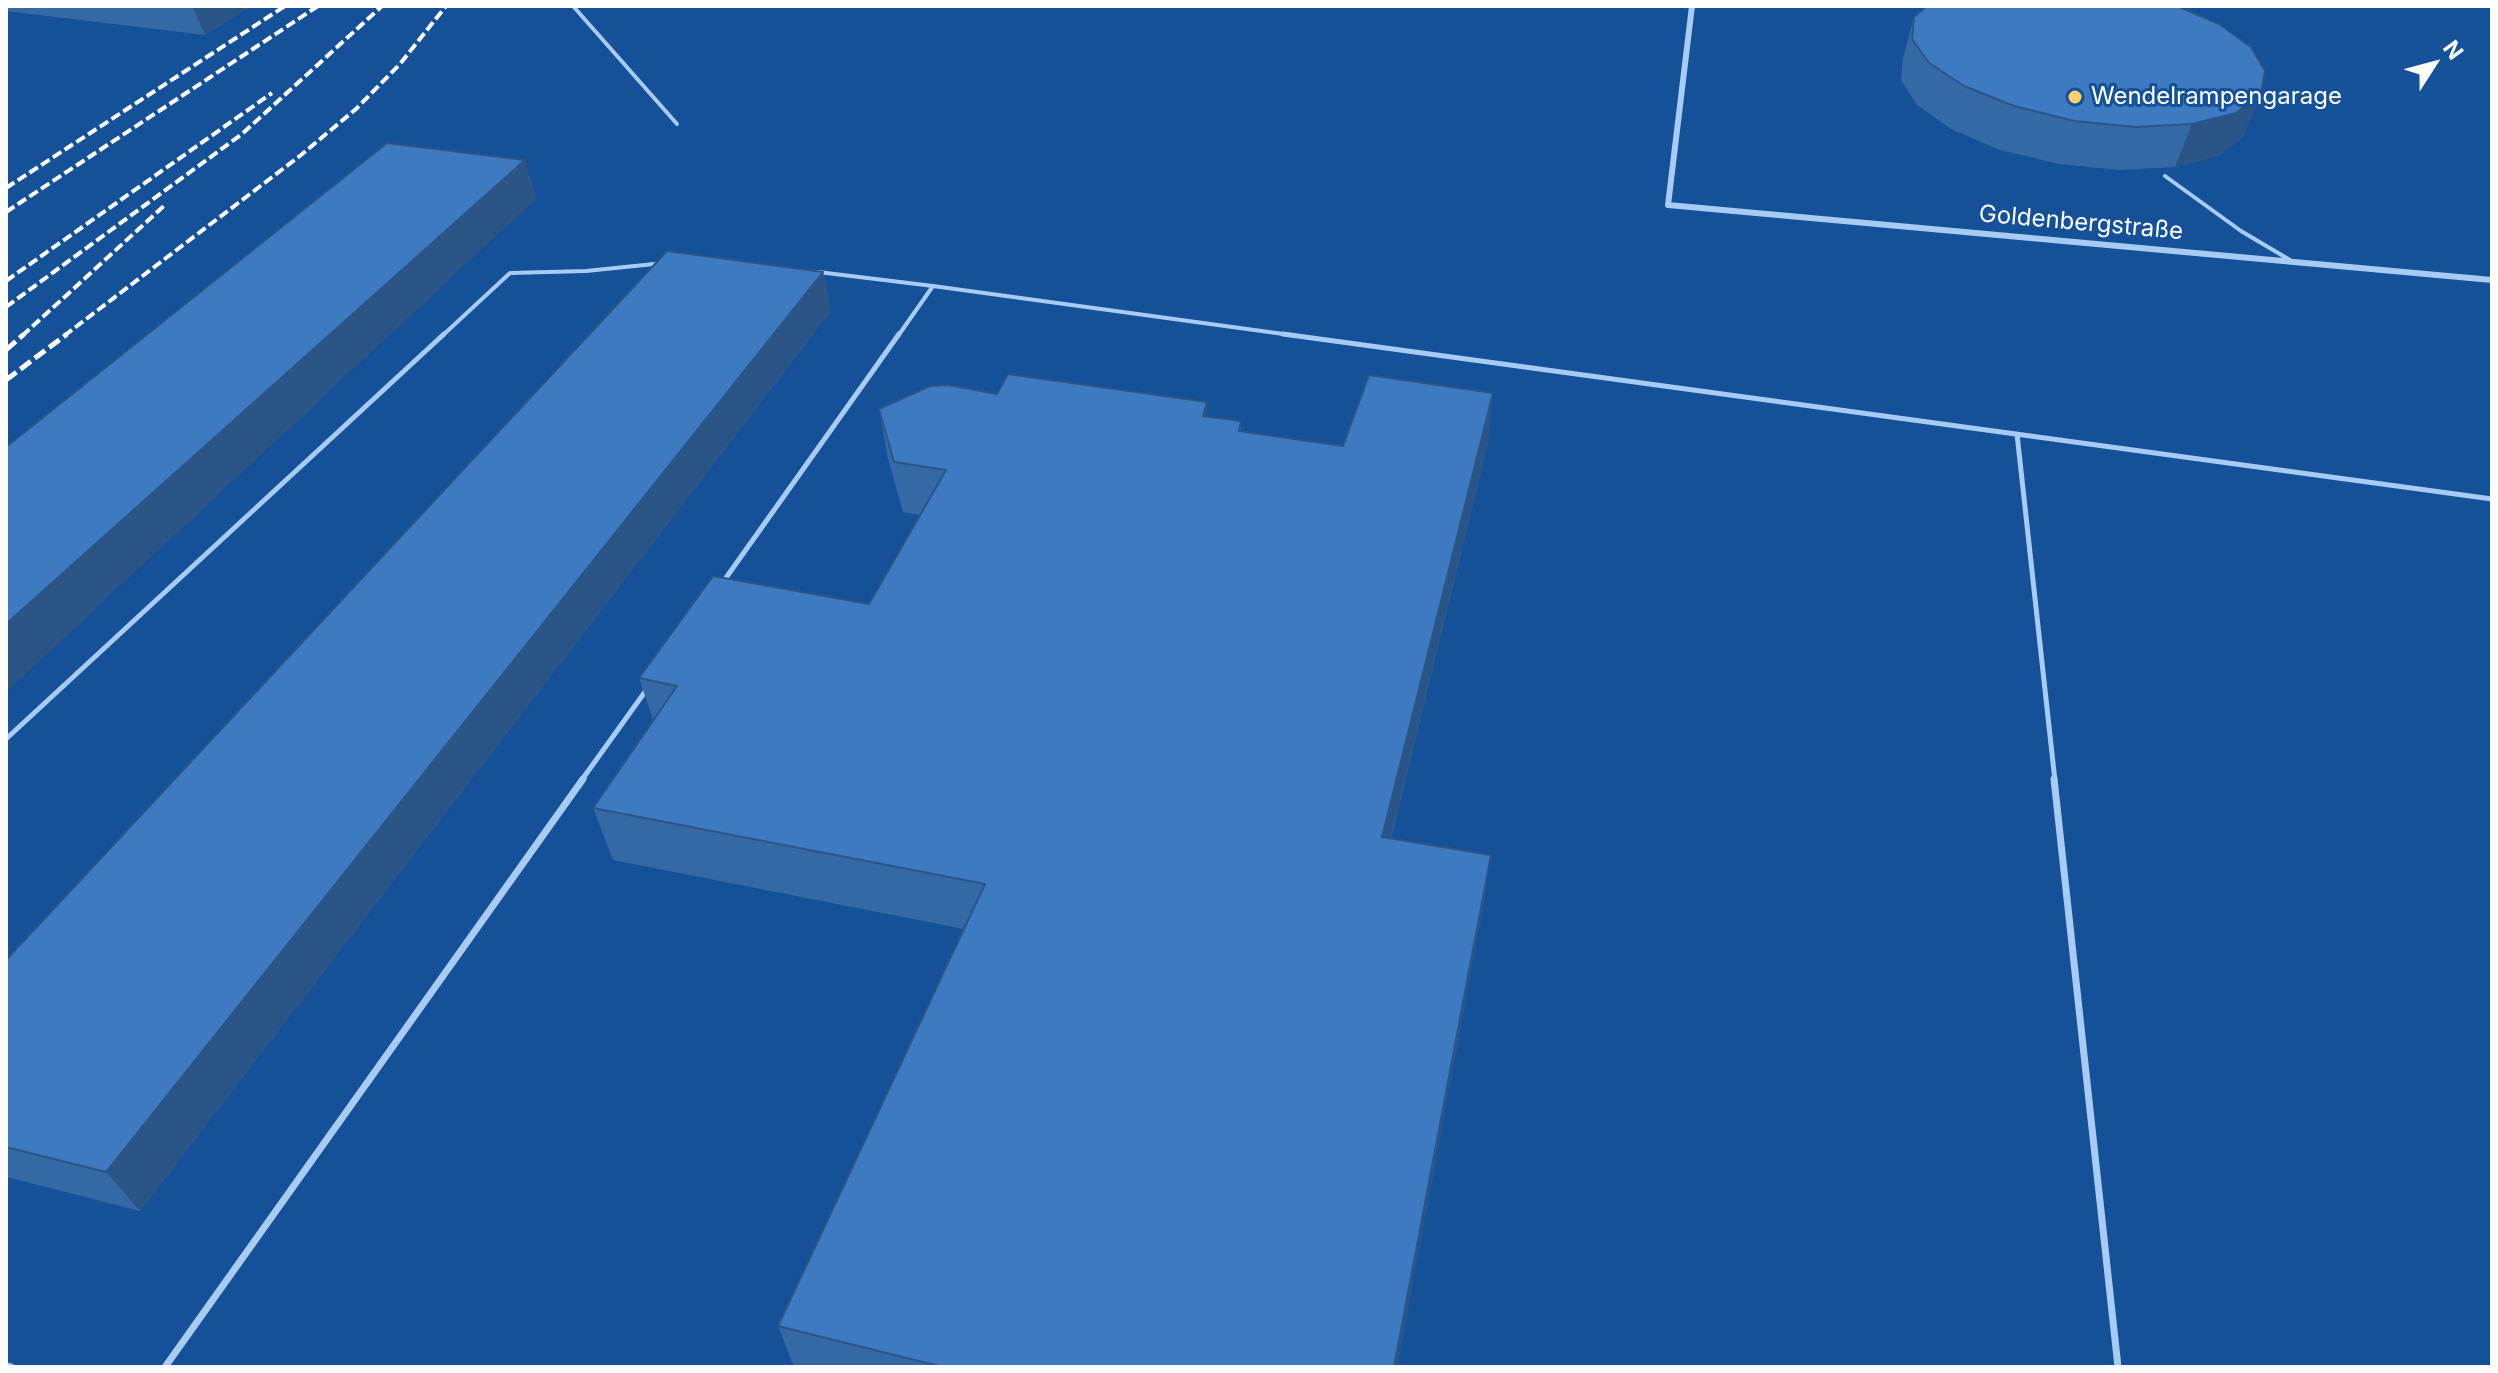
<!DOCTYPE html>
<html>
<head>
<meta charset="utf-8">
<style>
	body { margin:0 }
	#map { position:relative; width:2498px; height:1373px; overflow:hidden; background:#145199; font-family:Inter,sans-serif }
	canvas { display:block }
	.frame { position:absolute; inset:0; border:8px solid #fff; pointer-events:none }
	.north { position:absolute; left:2394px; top:24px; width:80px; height:80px; -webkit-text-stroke:6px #145199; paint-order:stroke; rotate:54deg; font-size:22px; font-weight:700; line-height:32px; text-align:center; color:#fff }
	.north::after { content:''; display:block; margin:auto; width:28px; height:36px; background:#fff; clip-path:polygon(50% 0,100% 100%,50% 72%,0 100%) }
</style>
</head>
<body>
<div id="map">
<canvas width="2498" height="1373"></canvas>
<div class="frame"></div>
<div class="north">N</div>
</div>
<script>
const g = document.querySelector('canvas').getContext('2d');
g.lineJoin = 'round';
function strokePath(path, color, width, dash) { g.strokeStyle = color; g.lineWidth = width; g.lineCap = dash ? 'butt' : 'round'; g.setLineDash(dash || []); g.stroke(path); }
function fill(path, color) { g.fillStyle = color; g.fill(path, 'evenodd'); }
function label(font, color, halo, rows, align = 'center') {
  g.font = font + ' Inter,sans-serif'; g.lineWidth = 6; g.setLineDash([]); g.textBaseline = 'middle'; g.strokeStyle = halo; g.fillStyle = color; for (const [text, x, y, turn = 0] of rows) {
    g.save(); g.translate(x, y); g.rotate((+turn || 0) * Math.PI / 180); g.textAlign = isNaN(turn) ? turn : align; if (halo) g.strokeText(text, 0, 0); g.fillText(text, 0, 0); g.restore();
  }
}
strokePath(new Path2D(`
	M573 6 677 124
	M2165 176 2241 231 2290 260
	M818 272 933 286
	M442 336 510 273 586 271 664 263
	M898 336 933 286 1298 336`), '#a7cbf3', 4);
strokePath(new Path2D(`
	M1283 334 2492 499
	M2017 434 2055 781
	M723 582 899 334
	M6 739 444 334
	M581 781 647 689`), '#a7cbf3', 5);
strokePath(new Path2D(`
	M2054 779 2118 1367
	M6 1366 11 1367
	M165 1367 583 779`), '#a7cbf3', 7);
strokePath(new Path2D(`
	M1692 6 1668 205 2492 280`), '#a7cbf3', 6);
strokePath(new Path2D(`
	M6 188 285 6
	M6 212 318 6
	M6 281 272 93
	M6 307 242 134 382 6
	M22 336 166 204
	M64 336 301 155 356 109 400 64 446 6`), '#fff', 4, [10, 4]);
strokePath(new Path2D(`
	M6 350 24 334
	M6 380 67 334`), '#fff', 5, [13, 5]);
fill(new Path2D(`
	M6 6H251L205 35 6 11Z
	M1914 17 2243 137 2218 156 2175 167 2119 170 2059 164 2000 150 1951 129 1917 105 1901 80 1903 58Z
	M823 272 831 311 140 1211 6 1177V960Z
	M997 394 1241 421V432L1343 446 1488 443 1391 838 1483 907 1397 1367H794L778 1326 964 929 613 860 593 808 653 720 639 678 869 604 920 515 903 512 888 459 879 409Z`), '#3469a6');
fill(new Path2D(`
	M192 6H251L205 35Z
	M2261 94 2243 137 2218 156 2175 167 2192 124Z
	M525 160 537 198 6 692V624Z
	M823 272 831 311 140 1211 106 1172Z
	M1493 393 1488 443 1378 888 1382 837Z
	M1207 402 1208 452 1203 416Z
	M1491 855 1483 907 1397 1367H1394Z`), '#2b5587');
const building = new Path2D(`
	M1927 6H2177L2219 24 2251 47 2265 71 2261 94 2236 113 2192 124 2136 127 2074 121 2014 106 1964 86 1929 63 1912 39 1914 17Z
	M387 143 525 160 6 624V447Z
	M667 251 823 272 106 1172 6 1147V960Z
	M1008 374 1207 402 1203 416 1241 421 1239 431 1343 446 1369 375 1493 393 1382 837 1491 855 1394 1367H943L778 1326 985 884 593 808 677 686 639 678 713 576 869 604 946 470 894 462 879 409 930 386 948 385 997 394Z`);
fill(building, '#3d7ac1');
strokePath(building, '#2b5587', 2);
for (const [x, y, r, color] of [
	[2075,97,8,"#ffd069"]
]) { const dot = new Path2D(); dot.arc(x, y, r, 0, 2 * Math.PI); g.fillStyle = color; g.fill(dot); strokePath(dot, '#145199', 3); }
label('24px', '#fff', '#145199', [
	["Wendelrampengarage",2091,97]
], 'left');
label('24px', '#fff', '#145199', [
	["Goldenbergstraße",2081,223,5]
]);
</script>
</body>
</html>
